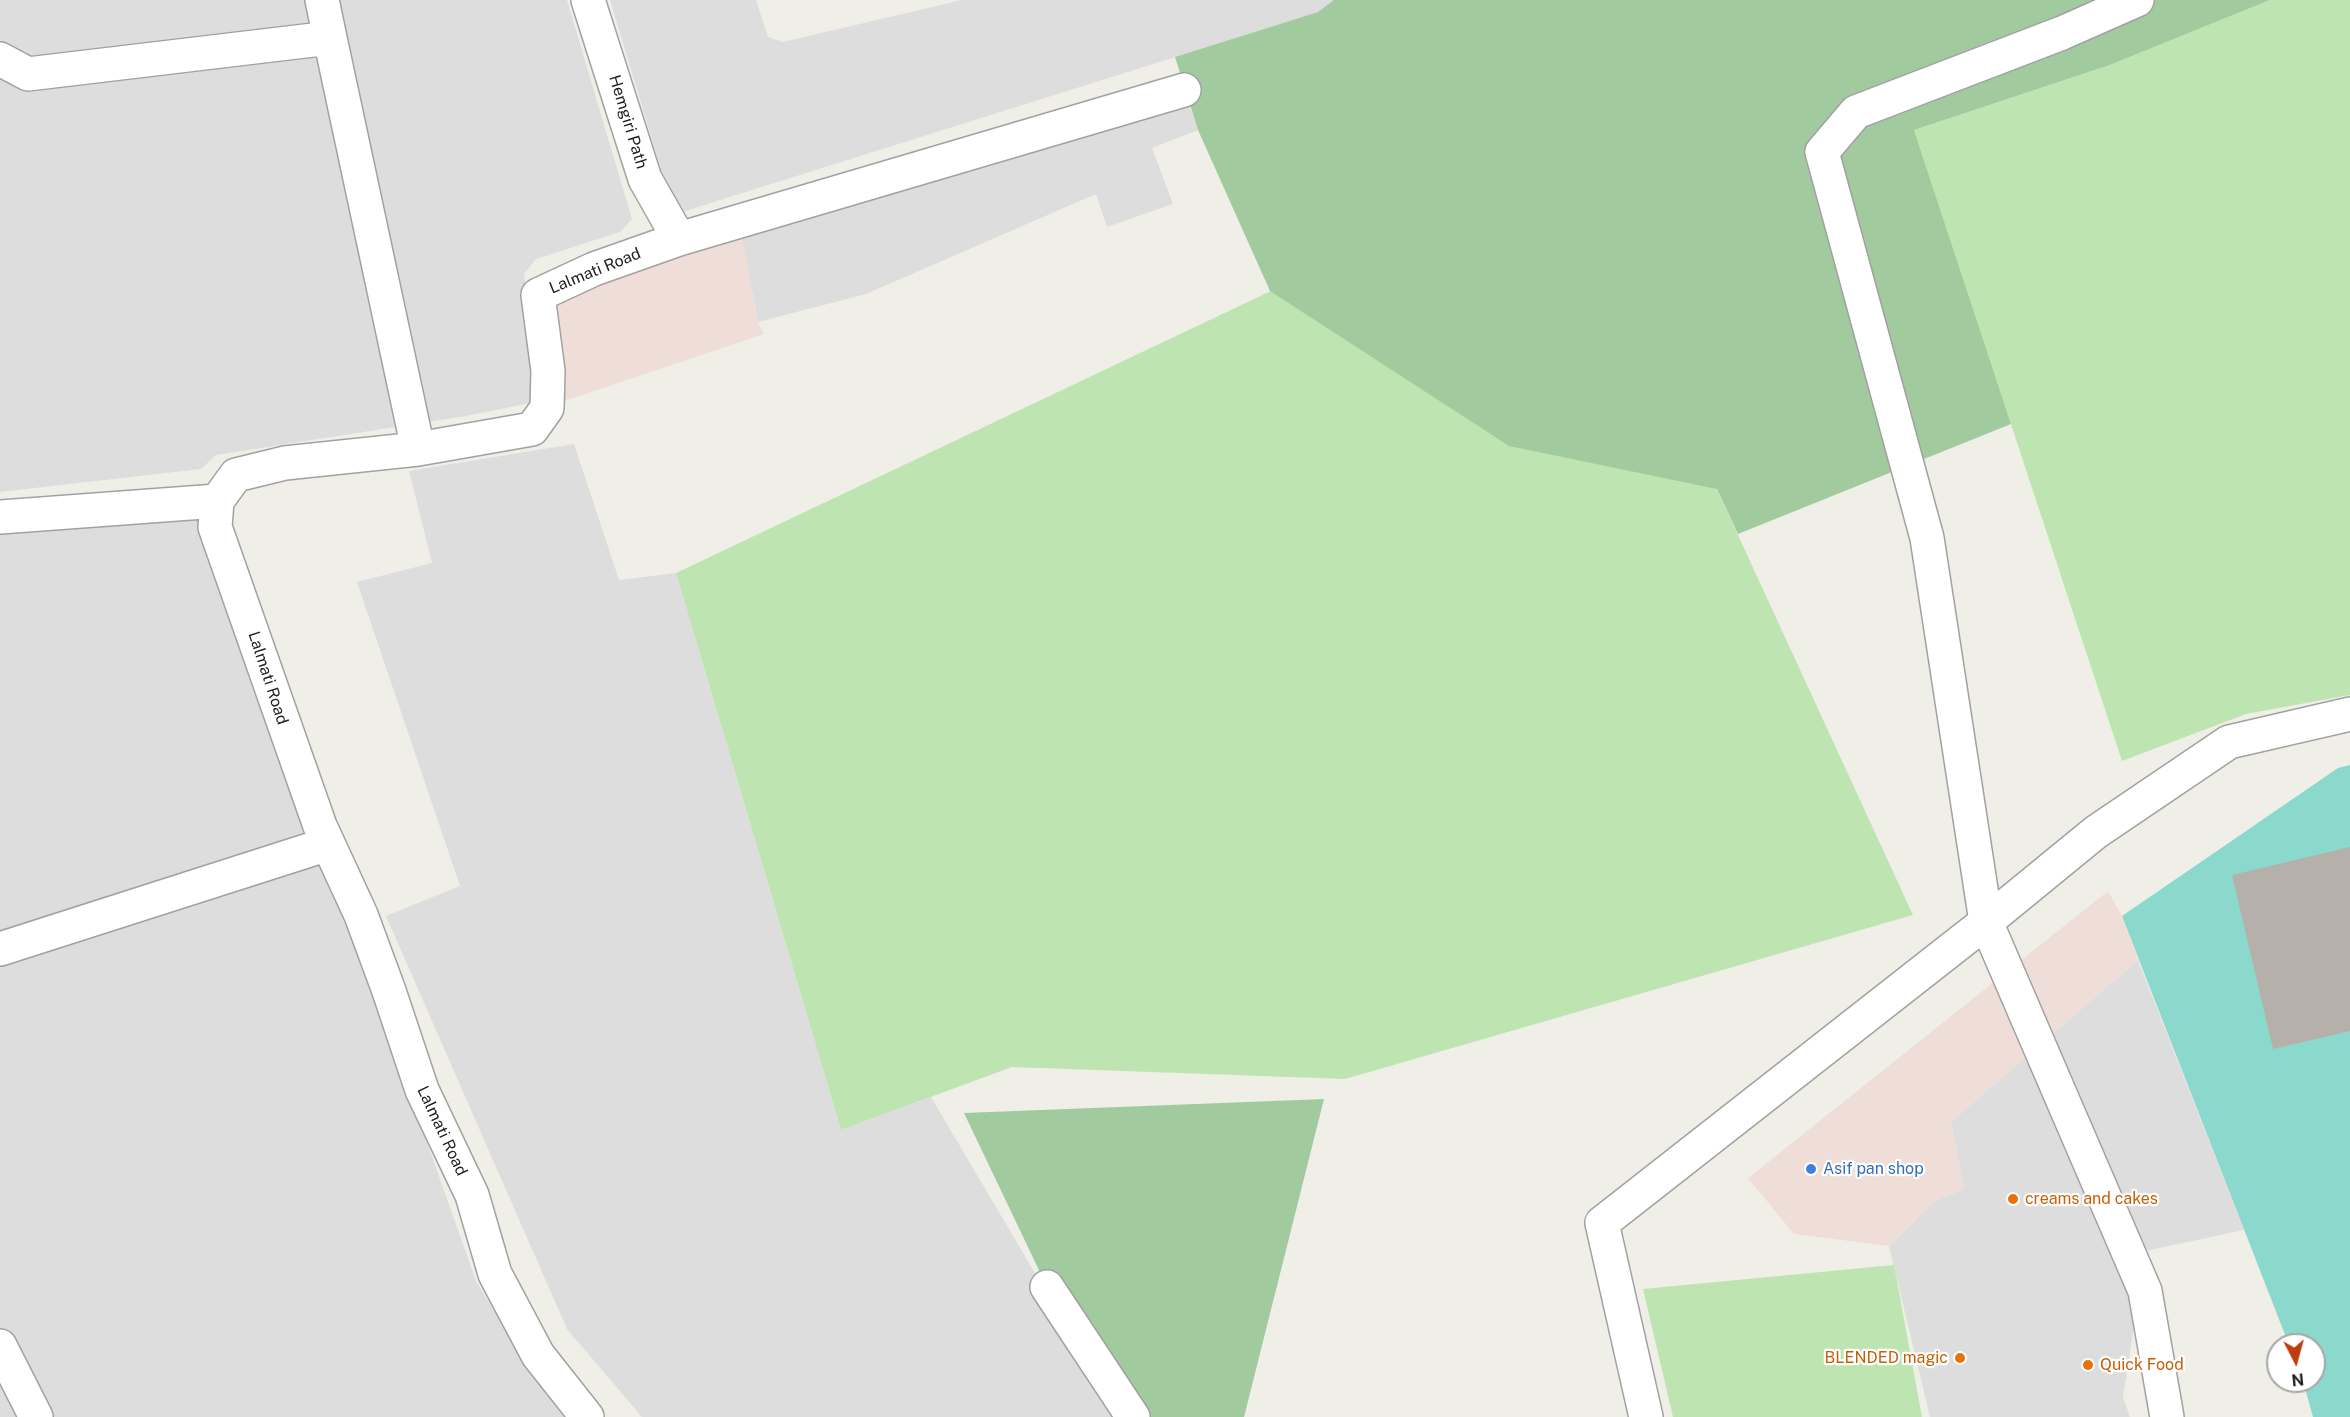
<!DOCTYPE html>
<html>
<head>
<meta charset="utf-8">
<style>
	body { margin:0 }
	#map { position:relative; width:2350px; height:1417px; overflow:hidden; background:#efefe7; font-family:"Public Sans",sans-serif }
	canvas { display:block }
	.north { position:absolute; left:2266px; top:1333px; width:60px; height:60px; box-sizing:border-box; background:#fff; border:2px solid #a6a6a6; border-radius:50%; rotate:174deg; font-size:16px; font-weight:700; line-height:24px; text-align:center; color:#202020 }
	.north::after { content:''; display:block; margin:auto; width:21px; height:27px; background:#bf3b10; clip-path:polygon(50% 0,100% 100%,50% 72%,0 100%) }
</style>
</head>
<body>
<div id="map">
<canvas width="2350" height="1417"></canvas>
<div class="north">N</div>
</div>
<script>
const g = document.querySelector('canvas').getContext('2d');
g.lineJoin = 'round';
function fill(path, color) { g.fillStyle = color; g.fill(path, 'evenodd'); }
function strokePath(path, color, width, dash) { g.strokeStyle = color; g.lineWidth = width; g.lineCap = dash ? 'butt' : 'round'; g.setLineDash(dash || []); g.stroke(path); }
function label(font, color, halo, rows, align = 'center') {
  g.font = font + ' "Public Sans",sans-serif'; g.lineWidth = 4.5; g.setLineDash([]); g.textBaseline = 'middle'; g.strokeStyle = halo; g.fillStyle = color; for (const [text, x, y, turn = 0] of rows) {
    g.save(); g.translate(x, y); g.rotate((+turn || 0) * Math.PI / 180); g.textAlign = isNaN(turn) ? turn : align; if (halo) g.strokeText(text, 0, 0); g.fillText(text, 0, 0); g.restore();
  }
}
fill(new Path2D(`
	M0 0H567L632 219 620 232 536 259 524 274 538 386 531 403 466 416 216 455 201 469 0 492Z
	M610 0H756L768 37 783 42 962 0H1357L682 212 673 209Z
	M1184 90 1198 130 1152 148 1173 204 1107 227 1096 194 866 294 758 322 739 224Z
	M574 444 619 580 676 573 841 1130 931 1097 1120 1417H642L567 1329 386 916 460 886 357 582 432 563 409 471Z
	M206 517 476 1281 506 1330 574 1417H0V531Z
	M2138 960 2244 1230 2117 1257 2135 1320 2123 1397 2130 1417H1930L1889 1246 1936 1200 1964 1189 1951 1122Z`), '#dedddd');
fill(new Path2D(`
	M739 224 758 322 764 334 561 402 546 304Z
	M2108 891 2122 916 2138 960 1951 1122 1964 1189 1936 1200 1889 1246 1794 1234 1748 1178Z`), '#efded8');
fill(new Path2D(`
	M2270 0H2350V695L2246 714 2122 761 1914 130 2110 65Z
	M1562 153 1913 915 1345 1079 1012 1067 841 1130 676 573Z
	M1894 1265 1922 1417H1673L1643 1289Z`), '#bee5b1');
fill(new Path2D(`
	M1334 0H2270L2110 65 1914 130 2011 424 1738 534 1717 489 1509 446 1270 291 1198 130 1175 57 1318 12Z
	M1324 1099 1244 1417H1133L1047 1287 964 1113Z`), '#a1cb9f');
fill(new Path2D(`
	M2350 765V1417H2313L2303 1381H2314V1345H2289L2122 916 2338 768Z`), '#8bd8cd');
fill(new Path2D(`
	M2350 847V1031L2273 1049 2232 875Z`), '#b5b1aa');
const minor = new Path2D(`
	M588 0 645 179 679 239
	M330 38 418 449
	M0 59 28 74 330 38 322 0
	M0 517 217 501
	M1986 922 1927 538 1822 152 1856 112 2062 33 2137 0
	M1986 922 2096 832 2229 742 2350 714
	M0 949 328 844
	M1047 1287 1133 1417
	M0 1346 36 1417
	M587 1417 538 1355 495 1274 472 1195 422 1090 389 991 361 915 320 826 215 527 217 501 236 475 285 463 418 449 532 429 547 408 548 371 538 295 594 269 679 239 1184 90
	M1646 1417 1602 1223 1986 922 2145 1291 2167 1417`);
strokePath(minor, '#a1a1a1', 36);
strokePath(minor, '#fff', 33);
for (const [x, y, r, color] of [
	[1811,1169,6,"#3f7fe0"],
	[2013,1199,6,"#e8710a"],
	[1960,1358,6,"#e8710a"],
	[2088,1365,6,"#e8710a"]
]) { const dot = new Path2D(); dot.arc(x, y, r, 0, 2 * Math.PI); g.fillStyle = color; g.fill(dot); strokePath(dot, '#fff', 2); }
label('16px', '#202020', '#fff', [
	["Hemgiri Path",628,122,73],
	["Lalmati Road",595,271,-22],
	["Lalmati Road",268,678,72],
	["Lalmati Road",442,1131,65]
]);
label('16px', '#366cbe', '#fff', [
	["Asif pan shop",1823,1169]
], 'left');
label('16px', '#c56008', '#fff', [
	["creams and cakes",2025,1199],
	["BLENDED magic",1948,1358,"right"],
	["Quick Food",2100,1365]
], 'left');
</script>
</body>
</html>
